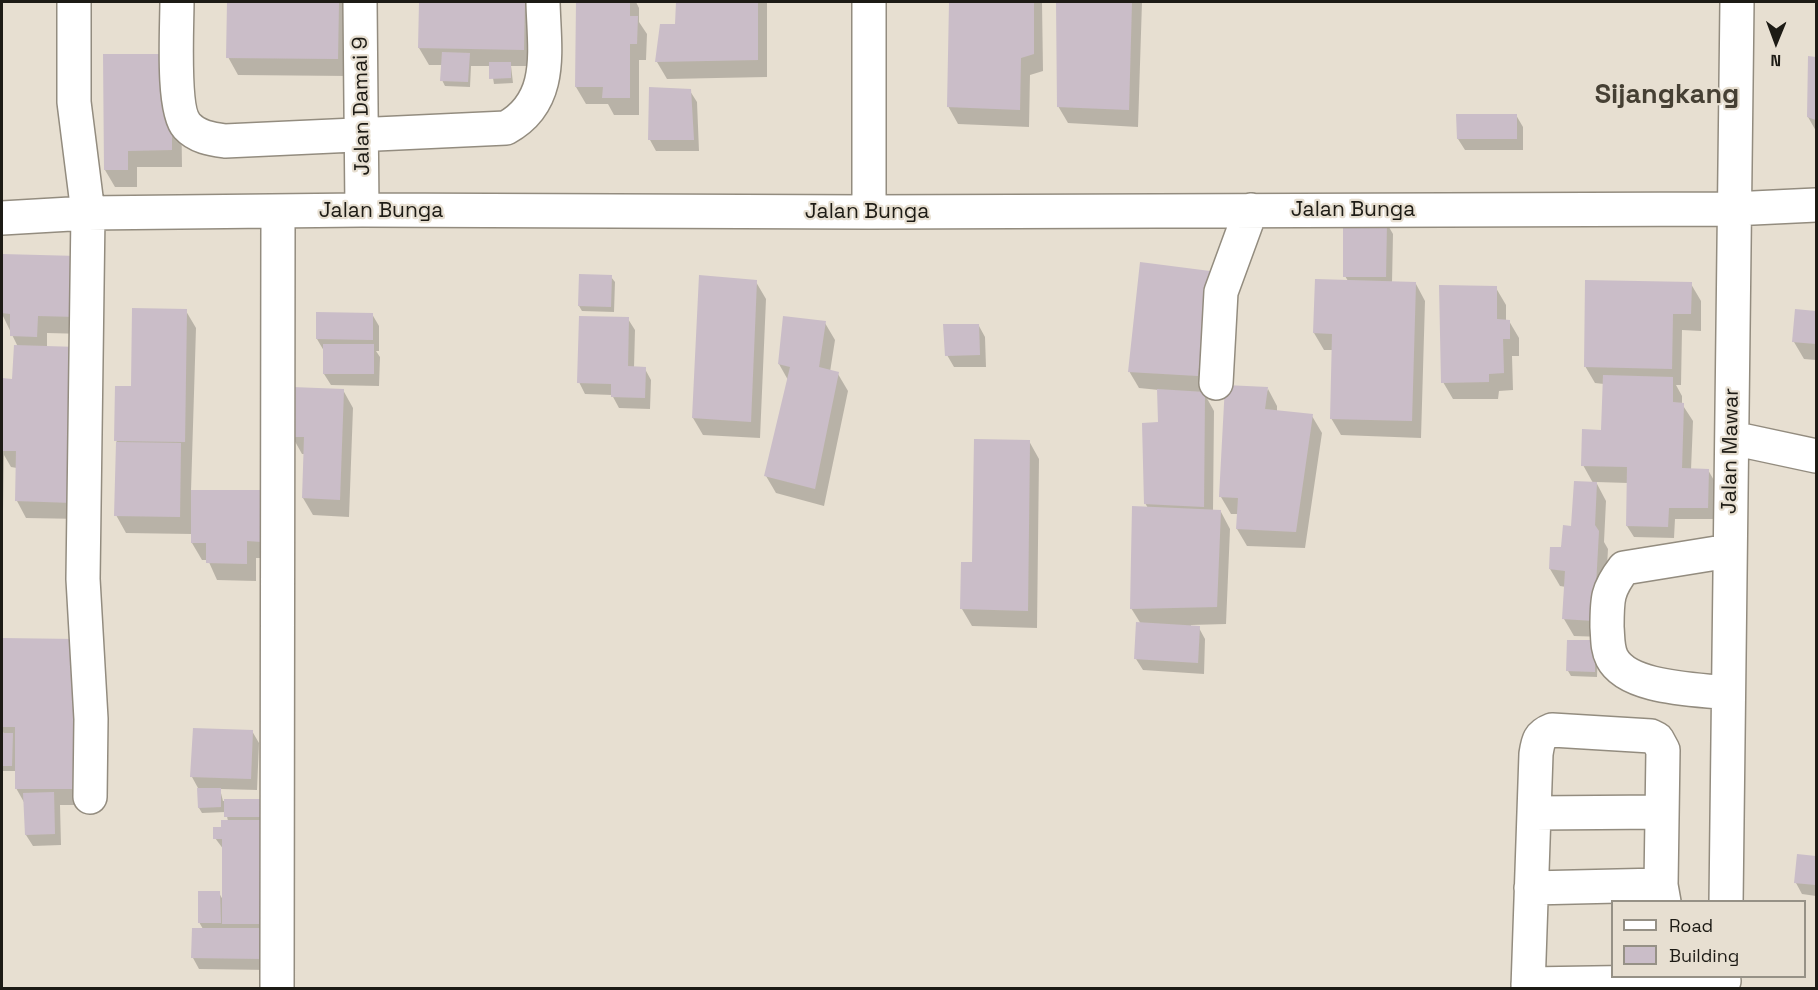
<!DOCTYPE html>
<html>
<head>
<meta charset="utf-8">
<style>
	body { margin:0 }
	#map { position:relative; width:1818px; height:990px; overflow:hidden; background:#e7dfd1; font-family:"Space Grotesk",sans-serif }
	canvas { display:block }
	.frame { position:absolute; inset:0; border:3px solid #1d1b15; pointer-events:none }
	.legend { position:absolute; left:1611px; top:900px; width:195px; height:78px; box-sizing:border-box; background:#e7dfd1; border:2px solid #969186; margin:0; padding:8px 10px; list-style:none; font-size:18px; color:#1d1b15 }
	.legend li { display:flex; align-items:center; gap:12px; height:30px }
	.legend b { width:30px; border:2px solid #969186 }
	.north { position:absolute; left:1746px; top:12px; width:60px; height:60px; -webkit-text-stroke:4px #e7dfd1; paint-order:stroke; rotate:181deg; font-size:16px; font-weight:700; line-height:24px; text-align:center; color:#1d1b15 }
	.north::after { content:''; display:block; margin:auto; width:21px; height:27px; background:#1d1b15; clip-path:polygon(50% 0,100% 100%,50% 72%,0 100%) }
</style>
</head>
<body>
<div id="map">
<canvas width="1818" height="990"></canvas>
<div class="frame"></div>
<ul class="legend">
<li><b style="height:8px;background:#fff"></b>Road</li>
<li><b style="height:16px;background:#cabdc8"></b>Building</li>
</ul>
<div class="north">N</div>
</div>
<script>
const g = document.querySelector('canvas').getContext('2d');
g.lineJoin = 'round';
function fill(path, color) { g.fillStyle = color; g.fill(path, 'evenodd'); }
function strokePath(path, color, width, dash) { g.strokeStyle = color; g.lineWidth = width; g.lineCap = dash ? 'butt' : 'round'; g.setLineDash(dash || []); g.stroke(path); }
function label(font, color, halo, rows, align = 'center') {
  g.font = font + ' "Space Grotesk",sans-serif'; g.lineWidth = 4.5; g.setLineDash([]); g.textBaseline = 'middle'; g.strokeStyle = halo; g.fillStyle = color; for (const [text, x, y, turn = 0] of rows) {
    g.save(); g.translate(x, y); g.rotate((+turn || 0) * Math.PI / 180); g.textAlign = isNaN(turn) ? turn : align; if (halo) g.strokeText(text, 0, 0); g.fillText(text, 0, 0); g.restore();
  }
}
fill(new Path2D(`
	M2 2H3L2 33Z
	M228 2H348V76L238 75 228 57Z
	M420 2H534L533 66H511L513 83 494 84 491 66H471L470 87 445 86 442 80 443 65H429L419 48Z
	M577 2H636L639 8V22L647 34 646 60H639V115H614L608 104H586L576 87Z
	M677 2H767V77L667 79 657 62 677 26Z
	M951 2H1042L1043 71 1030 75 1029 127 958 124 948 106Z
	M1058 2H1142L1138 127 1068 123 1058 106Z
	M104 55H158L181 96 182 167H137V187H115L105 170Z
	M1809 58H1816V131L1808 117Z
	M690 91 697 102 699 151H656L650 140Z
	M1516 115 1523 127V150H1465L1458 139Z
	M1386 222 1393 234 1392 283 1416 284 1425 301 1421 438 1341 435 1331 418 1333 350H1324L1314 333 1348 281 1345 276Z
	M3 255 77 257 86 334 47 333V348L82 519 26 518 17 501V468L11 467 4 455 2 570 3 380H14L18 347 2 314Z
	M1209 273 1219 290 1204 393 1214 411 1213 511 1221 512 1230 529 1226 624 1191 625V627L1199 628 1205 639 1204 674 1143 670 1136 659 1141 624 1131 608 1148 508 1145 503 1160 424 1159 390 1139 388 1129 371Z
	M611 277 615 282 614 312 582 311 579 306Z
	M756 282 766 299 760 438 703 435 693 418Z
	M1691 284 1701 301V331L1682 330 1681 385H1676L1682 396V404L1693 421 1691 470H1708L1715 482 1714 519H1675L1674 538 1634 537 1627 526 1628 483 1596 482 1606 501 1604 542 1608 549 1603 637 1574 636 1564 619 1566 587 1560 586 1550 569 1593 483 1583 465 1603 431 1604 384 1595 383 1585 366Z
	M1496 288 1506 305V321H1509L1519 338V356H1512L1513 390 1499 391 1498 399H1453L1443 382Z
	M186 311 196 328 191 491 262 492 271 558H256V581L217 580 208 560H202L192 543V534L126 533 116 515 117 388H132Z
	M1797 311 1816 312V360L1804 359 1794 342Z
	M372 314 379 326V351H376L380 357 379 386 331 385 324 374V351L317 339Z
	M628 319 635 330 634 368 645 369 651 380 650 409 619 408 612 395 585 394 579 382Z
	M825 323 835 340 830 372 838 374 848 391 824 506 776 493 766 476 788 380 779 364Z
	M979 326 985 337 986 367H954L947 355Z
	M1268 389 1277 406V412L1312 416 1322 433 1305 548 1247 546 1237 529 1238 514H1231L1221 497Z
	M343 390 353 408 349 517 313 515 303 498 305 454H302L292 436Z
	M1029 441 1039 459 1037 628 972 626 962 609 963 563 974 564Z
	M2 640H76L83 805H60L61 845 33 846 26 835 25 804 16 788V771H2V734H4L2 730Z
	M1598 647 1597 677 1571 676 1568 671Z
	M252 731 259 743 257 790 220 789 223 801H260L270 970 199 969 193 958 203 929 199 922 219 893 223 900 224 850 215 838 228 821 226 812 202 813 199 808 198 788 192 777Z
	M1799 855 1816 857V896L1802 894 1796 883Z`), '#0003');
fill(new Path2D(`
	M227 2H339L338 59 226 58Z
	M419 2H525L524 50 418 48Z
	M576 2H630V16H638L637 44H630V98H602L603 87H575Z
	M676 2H758V60L655 62 660 24H675Z
	M949 2H1034V54L1021 58 1020 110 947 107Z
	M1056 2H1132L1129 110 1057 107Z
	M442 52 470 53 468 82 440 81Z
	M103 54H159V77H172V150L128 151V170H104Z
	M1808 56 1816 57V120L1807 117Z
	M489 62H511V78L489 79Z
	M649 87 691 89 694 140H648Z
	M1456 114H1517V139H1457Z
	M1343 221H1387L1386 277H1343Z
	M2 254 78 256 77 317 38 316 37 337 10 336V314L2 313Z
	M1140 262 1210 271 1198 376 1128 372Z
	M579 274 612 275 611 307 578 306Z
	M699 275 757 280 751 422 692 418Z
	M1315 279 1416 282 1412 421 1330 419 1332 334 1313 333Z
	M1585 280 1692 282 1691 314H1673L1672 369 1584 367Z
	M1439 285 1497 286V319L1510 320V339H1503L1504 373 1489 374V382L1441 383Z
	M132 308 187 309 185 442 114 441 115 386H131Z
	M1795 309 1816 311V344L1792 342Z
	M316 312 373 313V340L316 339Z
	M579 316 629 317 628 366 646 367 645 398 611 397V384L577 383Z
	M783 316 826 321 819 367 839 372 815 489 764 476 790 367 778 364Z
	M943 324H979L980 355 945 356Z
	M323 344H374V374H323Z
	M14 345 78 347 73 503 15 501 16 451H2V378L12 379Z
	M1603 375 1673 377V402L1684 403 1682 468 1709 469 1708 508H1669L1668 527 1626 526 1627 467 1581 466 1582 429 1601 430Z
	M1225 385 1268 387 1265 409 1313 414 1296 532 1236 529 1238 498 1219 497Z
	M292 387 344 389 340 500 302 498 304 437H290Z
	M1157 389 1205 392 1204 507 1144 504 1142 423 1158 422Z
	M974 439 1030 440 1028 611 960 609 961 562H972Z
	M116 442 181 443 180 517 114 516Z
	M1574 481 1597 482 1595 525 1599 531 1594 621 1562 619 1565 571 1549 569 1550 547H1561L1563 525 1571 526Z
	M191 490H263L262 542 247 541V564L206 563V543H191Z
	M1132 506 1221 510 1217 607 1130 609Z
	M1136 622 1200 626 1198 663 1134 659Z
	M2 638 77 639 74 789H15V727H2Z
	M1567 640H1595V672L1566 671Z
	M193 728 253 730 251 779 190 777Z
	M2 733H13L12 766H2Z
	M197 788H221V807L198 808Z
	M54 792 55 834 25 835 23 793Z
	M224 799H261L262 817H224Z
	M221 820H265V924H222V839H213V827H221Z
	M1797 854 1816 856V885L1794 883Z
	M198 891H220L221 923H198Z
	M192 928H264V959L191 958Z`), '#cabdc8');
const minor = new Path2D(`
	M74 2V102L88 213 83 579 91 719 90 797
	M177 2C177 26 172 110 187 126 197 137 211 139 225 141L506 128C555 101 544 49 543 2
	M360 2 362 210
	M869 212V2
	M2 218 88 213 362 210 869 212 1732 209 1816 205
	M1216 383 1221 292 1251 210
	M1732 438 1816 456
	M1727 693C1696 689 1628 689 1612 658 1607 648 1608 638 1607 627 1607 599 1607 590 1624 568L1729 551
	M1534 813 1662 812
	M1531 888 1661 885
	M1726 902 1737 2
	M1528 984 1724 981
	M277 988 278 212
	M1528 988 1536 754C1538 741 1539 735 1552 730L1651 736 1657 739 1663 750 1661 885 1664 902`);
strokePath(minor, '#938c7f', 36);
strokePath(minor, '#fff', 33);
label('21px', '#1d1b15', '#e7dfd1', [
	["Jalan Damai 9",362,106,-91],
	["Jalan Bunga",1353,210],
	["Jalan Bunga",381,211],
	["Jalan Bunga",867,212],
	["Jalan Mawar",1731,451,-89]
]);
label('bold 27px', '#464034', '#e7dfd1', [
	["Sijangkang",1667,96]
]);
</script>
</body>
</html>
